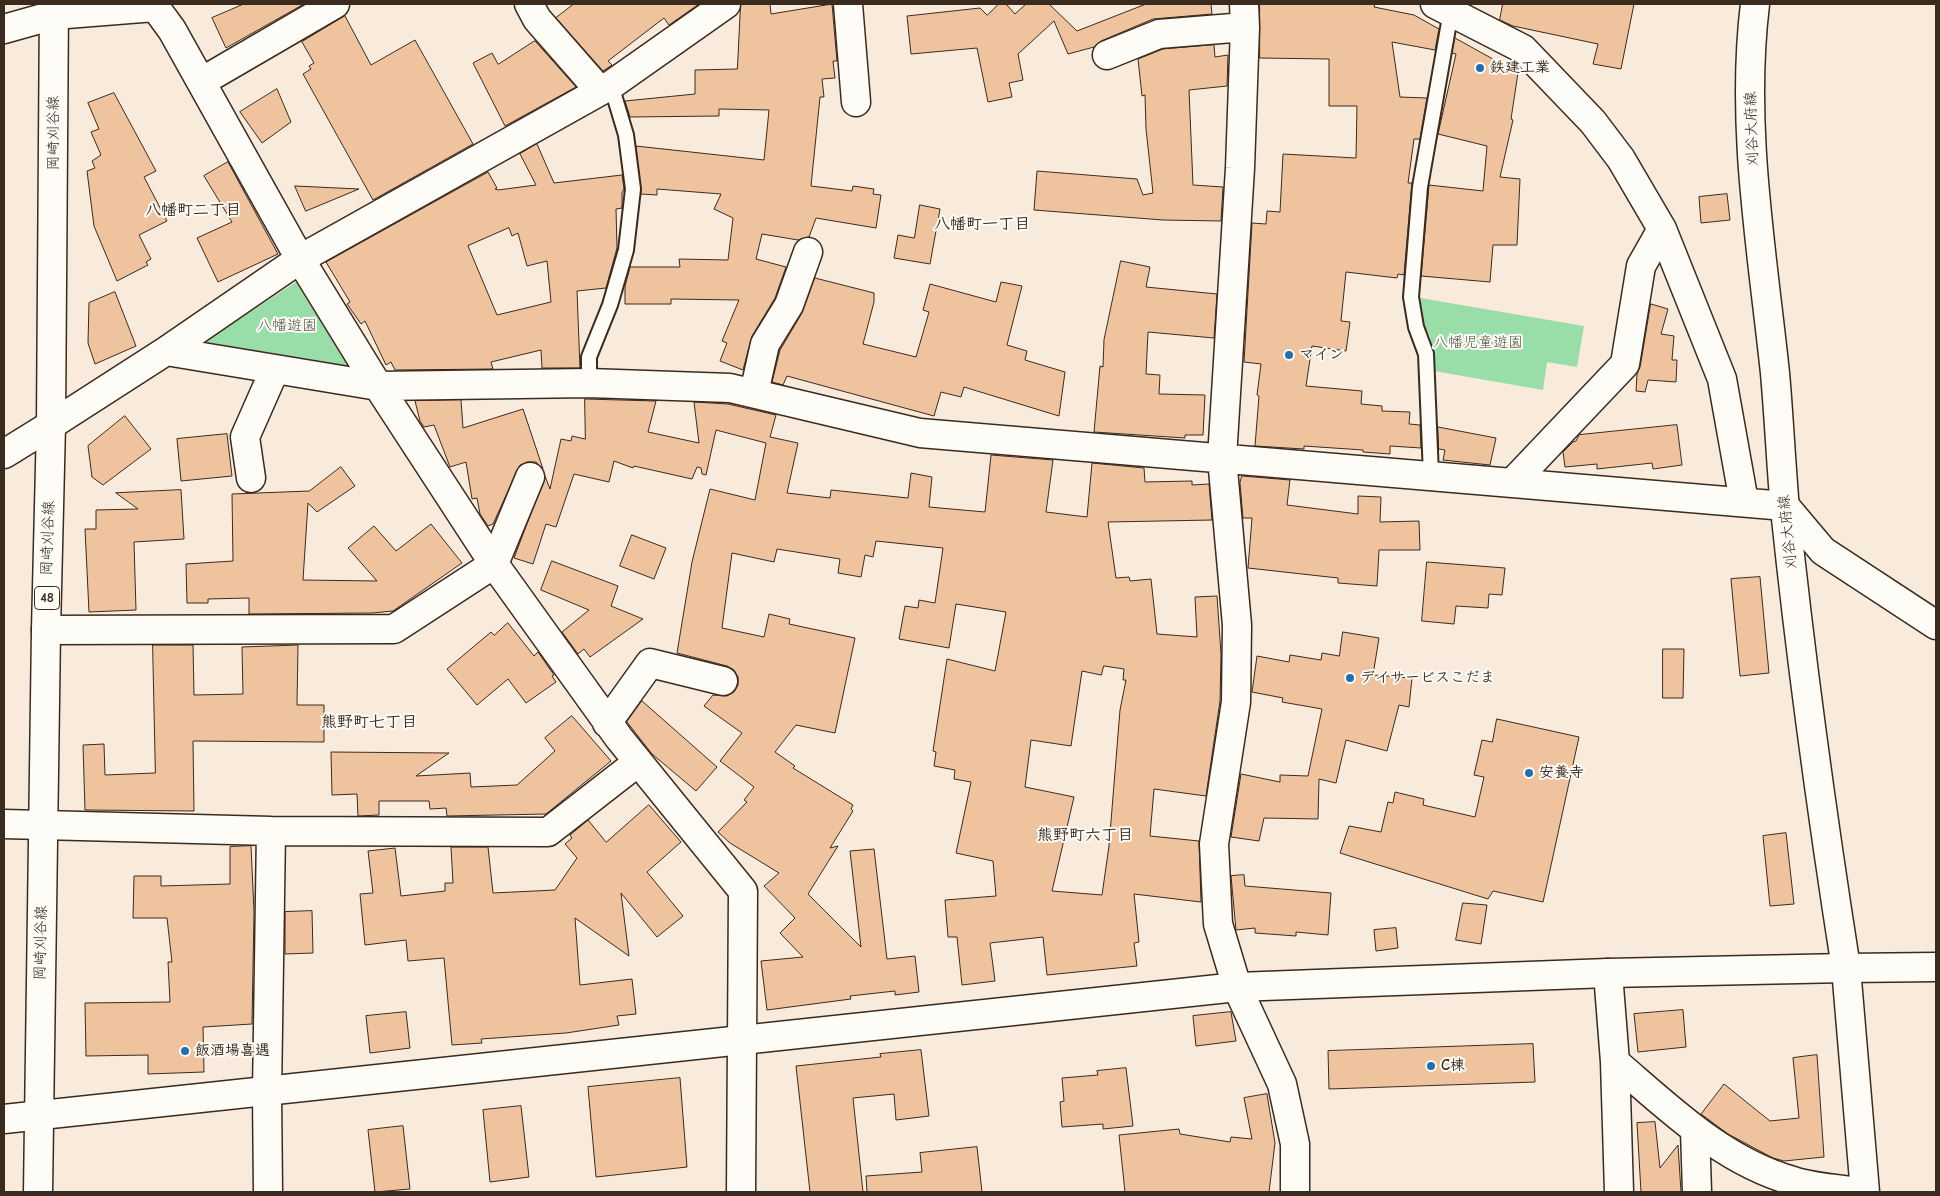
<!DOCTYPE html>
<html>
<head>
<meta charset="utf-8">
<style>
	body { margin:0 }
	#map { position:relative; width:1940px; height:1196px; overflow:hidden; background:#f9ebdc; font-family:"Comic Neue",sans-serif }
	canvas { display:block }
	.frame { position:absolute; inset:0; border:5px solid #3b2a1e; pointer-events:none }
</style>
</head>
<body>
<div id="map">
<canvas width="1940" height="1196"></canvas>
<div class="frame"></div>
</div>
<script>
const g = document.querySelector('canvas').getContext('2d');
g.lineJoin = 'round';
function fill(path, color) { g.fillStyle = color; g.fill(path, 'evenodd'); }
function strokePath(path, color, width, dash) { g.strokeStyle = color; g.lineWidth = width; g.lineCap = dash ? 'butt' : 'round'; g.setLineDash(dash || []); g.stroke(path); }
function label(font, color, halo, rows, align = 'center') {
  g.font = font + ' "Comic Neue","Klee One",sans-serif'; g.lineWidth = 4; g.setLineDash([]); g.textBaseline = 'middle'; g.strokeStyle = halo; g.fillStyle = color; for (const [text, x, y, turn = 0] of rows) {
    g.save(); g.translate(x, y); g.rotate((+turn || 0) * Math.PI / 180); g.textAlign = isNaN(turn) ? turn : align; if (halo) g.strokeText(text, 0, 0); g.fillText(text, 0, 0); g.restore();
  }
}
fill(new Path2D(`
	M296 282 349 368 200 345Z
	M1420 298 1584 326 1577 367 1547 362 1543 390 1434 371 1430 336 1419 319Z`), '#99dda8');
const building = new Path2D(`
	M244 4H304L226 48 212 18Z
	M574 4H699L669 25 664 18 608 61 612 65 603 71 556 18Z
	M741 4H770L771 14 832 4 837 61H833L835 78 822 79 824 97H820L811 186 852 191 853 186 874 189 873 194 881 195 876 228 816 218 809 237 798 240 762 234 756 259 786 267 775 298 752 336 743 370 720 361 727 343 722 341 739 300 671 299V304H625V286L630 267H680L679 259 728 260 733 218 714 209 721 194 657 189V195L641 194 636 146 764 160 769 110 719 109V116L630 117 625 101 695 94V70L737 69Z
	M999 4H1006L1015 14 1026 4H1049L1077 31 1146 4H1211L1212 14 1153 19 1101 41 1094 47 1068 54 1054 21 1018 54 1023 80 1009 83 1012 97 988 102 977 48 911 54 907 16 980 8 987 15Z
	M1260 4H1375L1374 7 1414 15 1439 29 1435 50 1392 42 1400 97 1427 98 1420 139H1414L1408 183H1412L1404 275 1398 274 1397 278 1346 272 1341 321 1350 322 1346 351 1312 346 1306 386 1362 391 1361 404 1382 406V411L1410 412 1409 424 1420 425 1421 448 1390 446V454L1363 452V450L1304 446V449L1255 446 1259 396 1257 395 1261 364 1244 362 1252 223 1266 224 1267 211 1280 212 1283 154 1356 158 1357 106H1329V59L1260 58Z
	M1503 4H1634L1621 69 1593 64 1598 44 1513 26 1500 20Z
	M345 16 371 65 415 40 473 144 373 200 303 74 311 69 309 66 314 63 302 42Z
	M1455 38 1518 73 1511 119 1513 120 1500 177 1520 179 1517 245H1493L1490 282 1421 276 1429 185 1483 191 1487 146 1438 134 1456 54 1452 53Z
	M535 41 576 87 505 126 473 63 492 53 498 64Z
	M1214 45 1215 57 1228 55 1227 86 1189 90 1193 185 1223 187 1221 221 1163 220 1034 210 1037 171 1137 179 1143 195 1153 193 1146 129 1145 95 1142 96 1138 59 1163 49Z
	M277 89 291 122 262 143 240 112Z
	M114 93 156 171 144 177 167 221 139 235 151 259 146 262 148 265 117 281 94 226 87 171 95 168 92 161 101 155 91 132 99 129 88 103Z
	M537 144 554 183 622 175 624 189 622 193V208L616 209 617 248 606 288 577 291 580 368H542L541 350 491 362 493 369 395 370 391 362 386 365 365 321 361 324 347 304 350 302 326 262 488 172 497 188 495 189 498 190 536 185 520 154ZM509 228 512 236 518 233 527 266 547 261 551 302 497 315 468 246Z
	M228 162 278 254 218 282 197 238 232 222 204 176Z
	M295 186 359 189 306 211Z
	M1727 194 1730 220 1701 223 1699 197Z
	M920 205 940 209 930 264 894 258 898 235 914 238Z
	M1121 261 1150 267 1146 287 1217 294 1214 338 1148 332 1146 374 1160 375 1159 394 1205 395 1203 435H1185V438L1094 432 1100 366 1103 367 1104 340Z
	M815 278 874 293V302L863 344 916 357 929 312 923 310 930 284 996 302 1001 282 1022 286 1007 345 1027 351 1025 360 1065 372 1059 416 964 387 961 397 941 392 934 416 787 376 783 385 772 382 780 350 802 313Z
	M115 292 136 346 95 364 88 343 89 303Z
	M1651 304 1668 309 1661 334 1674 336 1672 360H1677L1676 382 1648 380 1645 392 1636 391 1637 374 1640 367Z
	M585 399 656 401 648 432 699 443 694 402 728 404 776 415 770 437 798 443 787 493 830 498 831 490 908 498 911 473 932 477 929 507 985 512 991 455 1053 460 1046 512 1087 517 1092 463 1144 468 1145 482 1192 481V485L1209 484 1212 520 1108 522 1116 578 1129 577 1130 581 1151 579 1157 634 1197 637 1195 597 1217 596 1221 654 1220 701 1206 796 1154 789 1150 836 1199 841 1201 902 1134 894 1139 942 1134 943 1137 966 1047 975 1043 937 990 943 995 981 962 985 957 937H948L945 900 996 896 993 861 956 853 971 782 954 779 955 770 934 766 936 752 933 751 947 659 995 671 1006 612 956 604 949 648 899 639 905 606 918 608 919 600 935 603 943 548 876 541 873 557 865 555 861 577 838 573 840 559 777 549 774 562 732 553 722 628 764 637 769 614 790 619 789 624 855 638 835 733 796 725 775 752 795 766 793 768 853 805 851 809 853 811 830 848 838 846 808 894 861 947 850 851 874 849 887 959 915 956 919 992 895 995V991L850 996 851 999 767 1010 761 961 803 957 780 933 795 918 764 886 779 873 730 843 718 832 747 802 744 800 754 787 720 761 742 733 704 706 713 695 727 696 734 692 738 685V677L734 670 727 666 677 653 692 562 710 489 755 500 766 443 716 430 706 475 702 474 701 468 697 467 692 479 634 466 633 468 614 461 609 482 574 474 556 527 546 524 533 564 514 558 545 476 550 489 561 439 571 441 572 436 585 439ZM1104 666 1124 669 1123 680H1126L1120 710 1109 846 1102 895 1052 891 1074 797 1025 787 1031 740 1071 746 1082 671 1101 675Z
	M461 400 463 428 523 409 543 469 536 462H527L520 465 493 524 488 526 480 514 477 498 472 499 466 462 450 467 434 425 424 427 420 421 415 401Z
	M125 416 151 449 103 485 92 477 88 446Z
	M1677 425 1682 465 1653 469 1652 463 1597 469V464L1565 467 1563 452 1573 442 1576 441 1579 435Z
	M1438 427 1496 438 1490 465 1443 460 1445 450 1439 449Z
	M227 434 232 476 181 481 177 439Z
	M341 467 355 486 317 512 308 503 303 580 377 581 348 548 374 526 396 551 431 524 462 563 393 611 372 613 249 614V598L208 599V603H187L186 564 233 561 232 494 309 491Z
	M1242 476 1290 480 1287 505 1358 514V496L1381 497 1380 522 1419 521 1420 550H1379L1377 586 1338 583V578L1248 568 1252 518H1243L1240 483Z
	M181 490 184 539 134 542 136 610 89 612 85 529H96V510L138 509 116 493Z
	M632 535 666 548 654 579 620 566Z
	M552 561 618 586 611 606 643 619 590 657 584 649 578 654 562 632 589 610 541 590Z
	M1427 562 1505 568 1502 595 1489 594 1488 608 1456 606 1454 624 1422 621Z
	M1760 577 1769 673 1740 676 1731 579Z
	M508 623 534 656 538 652 554 675 552 676 556 682 526 703 508 679 477 705 447 669 491 632 494 635Z
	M1343 632 1379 638 1373 675 1412 678 1409 707 1399 705 1387 751 1346 740 1336 783 1319 779 1318 819 1264 818 1259 841 1231 837 1241 774 1280 782V775L1308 776 1322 709 1282 702 1283 698 1252 692 1257 656 1289 662 1290 655 1321 660 1322 653 1339 656Z
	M153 645H193L194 695 243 694 242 647 298 645 297 705H324V742L193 741 194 811 85 810 83 745 104 744 105 775 155 773Z
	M1663 649H1684L1683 698H1663Z
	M642 701 717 767 696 791 652 754 627 722Z
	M572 716 611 761 546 814 447 816 446 808 430 809 429 801H379V815L358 816 357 794 332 795 331 752 449 753 416 776 470 773 471 787 517 785 555 751 545 738Z
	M1497 719 1579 737 1543 902 1493 891 1488 899 1340 853 1349 826 1381 832 1388 802 1393 803 1395 792 1424 799 1423 805 1475 817 1484 777 1474 775 1482 740 1492 742Z
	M649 805 681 842 647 872 683 916 657 937 621 893 629 956 575 918 580 985 632 979 636 1014 617 1016 619 1025 566 1033 481 1039 482 1043 452 1045 444 958 408 961 406 940 365 945 360 894 373 893 368 851 395 848 401 896 445 891V883H453L451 847H488L493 893 555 890 577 858 565 844 572 838 570 835 588 820 606 842Z
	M1786 833 1794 904 1770 906 1763 836Z
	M251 846 254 912 252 1024 203 1027 204 1072 148 1074V1055L86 1056 85 1003 170 1002 168 962H172L167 918H133L134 876H161V886L230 884V847Z
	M1244 875 1245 886 1331 893 1328 935 1296 932V936L1255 933V928L1236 930 1231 876Z
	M1463 903 1487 905 1481 944 1456 940Z
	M312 911 313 953 285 954V912Z
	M1396 928 1398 948 1376 951 1374 930Z
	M1683 1010 1686 1047 1638 1052 1634 1014Z
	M406 1012 410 1048 370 1053 366 1016Z
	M1231 1012 1236 1041 1196 1046 1193 1016Z
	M1533 1044 1535 1082 1329 1089 1328 1051Z
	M921 1050 929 1116 896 1120 894 1094 853 1098 863 1192H810L796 1066 881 1057 880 1054Z
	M1817 1055 1824 1157 1784 1161 1773 1158 1728 1134 1701 1114 1724 1084 1770 1121 1799 1118 1793 1058Z
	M1126 1068 1133 1126 1103 1129V1124L1062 1127 1060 1102 1064 1101 1062 1078 1098 1075 1097 1071Z
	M680 1078 687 1167 596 1177 588 1087Z
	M1267 1094 1275 1143 1269 1192H1125L1119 1135 1179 1129 1180 1134 1230 1142 1231 1137 1252 1139 1244 1098Z
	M521 1106 529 1177 490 1182 483 1110Z
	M1655 1122 1660 1168 1678 1145 1681 1192H1641L1637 1123Z
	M403 1126 410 1189 375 1192 368 1130Z
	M977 1147 982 1192H867L866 1176 922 1172 920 1153Z`);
fill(building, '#efc39e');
strokePath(building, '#3b2a1e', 1);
const service = new Path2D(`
	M589 383V357L610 305 626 250 633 189 626 135 611 85
	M1431 475 1426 354 1416 327 1411 297 1420 187 1451 11`);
const minor = new Path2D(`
	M153 4 172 30 300 259 611 85 726 4
	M529 4 537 19 600 91
	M848 4 856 102
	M1244 4 1245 27 1240 168 1222 458 1237 625 1236 702 1214 844 1218 924 1237 987 1282 1084 1295 1144V1192
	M1435 4 1523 49 1593 122 1621 159 1662 229 1722 379 1744 502
	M54 15 155 7
	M1107 55 1159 34 1245 27
	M201 82 335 4
	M166 351 378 386 589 383 730 388 920 433 1785 506 1823 551 1936 625
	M754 393 765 344 789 305 808 252
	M51 425 166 351 300 259 378 386 494 564 619 738 743 891 741 1192
	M251 478 245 437 275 369
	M1513 482 1625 364 1641 266 1662 229
	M46 630 394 629 494 564 530 477
	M607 723 650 663 723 681
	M4 824 271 831 548 832 638 762
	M1846 968 1865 1192
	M1608 973 1615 1062C1669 1108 1722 1161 1793 1181 1814 1188 1839 1189 1861 1192
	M1615 1062 1619 1192
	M1695 1130 1697 1192
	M268 1192 267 1093 271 831`);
const tertiary = new Path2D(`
	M4 29 54 15
	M4 454 51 425
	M4 1119 1237 987 1608 973 1846 968`);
const secondary = new Path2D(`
	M1755 4C1740 127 1762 250 1775 373 1779 418 1781 464 1785 509 1801 662 1822 815 1846 968L1936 967`);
const primary = new Path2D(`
	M38 1192 46 630 51 425 54 4`);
strokePath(service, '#3b2a1e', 18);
strokePath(minor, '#3b2a1e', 31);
strokePath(tertiary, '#3b2a1e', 31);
strokePath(secondary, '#3b2a1e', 31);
strokePath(primary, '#3b2a1e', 31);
strokePath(service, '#fdfcf7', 14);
strokePath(minor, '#fdfcf7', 28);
strokePath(tertiary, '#fdfcf7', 28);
strokePath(secondary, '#fdfcf7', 28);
strokePath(primary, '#fdfcf7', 28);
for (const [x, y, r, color] of [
	[1480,68,5,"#1f6fb2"],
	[1289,355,5,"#1f6fb2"],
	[1350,678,5,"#1f6fb2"],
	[1529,773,5,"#1f6fb2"],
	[185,1051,5,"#1f6fb2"],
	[1431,1066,5,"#1f6fb2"]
]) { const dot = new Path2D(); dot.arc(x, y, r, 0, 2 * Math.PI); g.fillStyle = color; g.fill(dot); strokePath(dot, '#fdfcf7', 2); }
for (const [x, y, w] of [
	[47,598,25]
]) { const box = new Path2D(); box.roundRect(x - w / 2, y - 11.5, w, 23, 4); g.fillStyle = '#fdfcf7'; g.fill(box); strokePath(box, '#3b2a1e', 1); }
label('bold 14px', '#3b2a1e', null, [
	["48",47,598]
]);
label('bold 15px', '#3b2a1e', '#fdfcf7', [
	["鉄建工業",1490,68],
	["マイン",1299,355],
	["デイサービスこだま",1360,678],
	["安養寺",1539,773],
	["飯酒場喜遇",195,1051],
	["C棟",1441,1066]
], 'left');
label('15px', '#3b2a1e', '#fdfcf7', [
	["刈谷大府線",1752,129,-92],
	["岡崎刈谷線",54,133,-90],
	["刈谷大府線",1788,532,-96],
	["岡崎刈谷線",48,538,-88],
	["岡崎刈谷線",41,943,-89]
]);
label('15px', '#525740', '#fdfcf7', [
	["八幡遊園",287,326],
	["八幡児童遊園",1478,343]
]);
label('bold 16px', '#3b2a1e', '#fdfcf7', [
	["八幡町二丁目",193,210],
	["八幡町一丁目",982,224],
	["熊野町七丁目",369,722],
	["熊野町六丁目",1085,835]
]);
</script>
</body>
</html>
